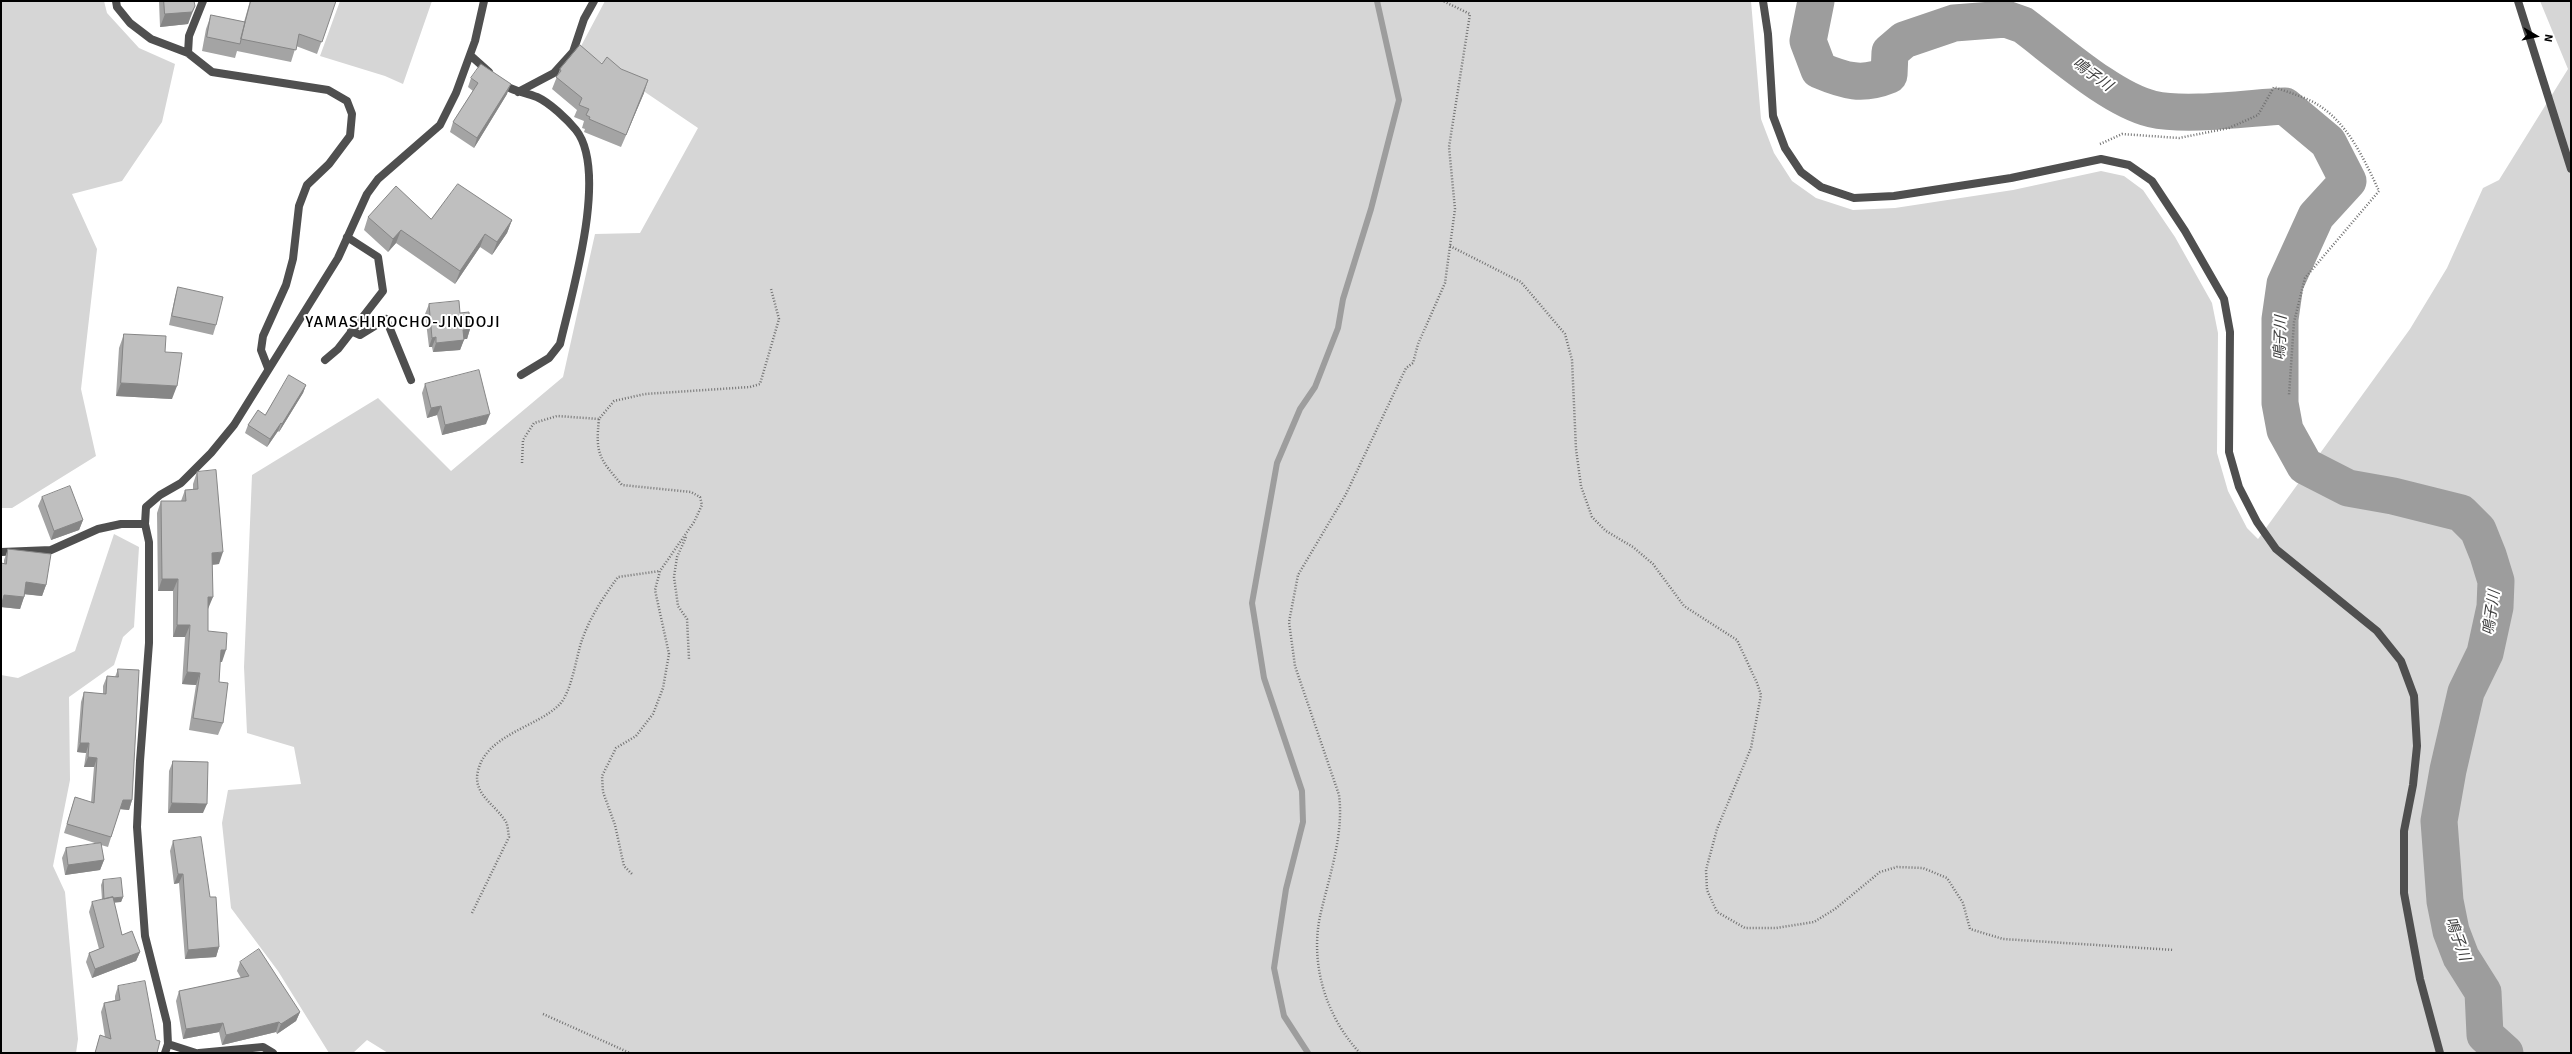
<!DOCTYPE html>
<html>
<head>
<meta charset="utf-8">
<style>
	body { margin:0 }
	#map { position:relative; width:2572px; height:1054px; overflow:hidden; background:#fff; font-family:Signika,sans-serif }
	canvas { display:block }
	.frame { position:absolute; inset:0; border:2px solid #000; pointer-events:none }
	.north { position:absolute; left:2516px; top:16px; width:40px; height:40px; -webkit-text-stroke:3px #fff; paint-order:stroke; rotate:99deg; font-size:11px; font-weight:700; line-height:16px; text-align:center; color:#000 }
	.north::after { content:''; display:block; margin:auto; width:14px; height:18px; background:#000; clip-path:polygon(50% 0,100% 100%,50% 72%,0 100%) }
</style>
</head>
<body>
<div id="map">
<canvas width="2572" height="1054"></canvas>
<div class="frame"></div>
<div class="north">N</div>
</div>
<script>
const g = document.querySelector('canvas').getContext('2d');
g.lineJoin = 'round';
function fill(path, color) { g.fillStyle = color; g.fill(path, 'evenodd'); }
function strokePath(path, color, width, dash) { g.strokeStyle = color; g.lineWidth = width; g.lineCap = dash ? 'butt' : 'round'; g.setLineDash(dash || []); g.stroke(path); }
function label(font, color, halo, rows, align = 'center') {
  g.font = font + ' Signika,"Noto Sans JP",sans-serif'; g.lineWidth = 4; g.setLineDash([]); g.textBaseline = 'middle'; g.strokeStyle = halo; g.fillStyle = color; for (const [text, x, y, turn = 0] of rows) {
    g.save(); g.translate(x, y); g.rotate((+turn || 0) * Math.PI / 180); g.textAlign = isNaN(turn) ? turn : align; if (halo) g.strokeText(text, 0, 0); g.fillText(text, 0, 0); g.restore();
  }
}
fill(new Path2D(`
	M1 1H104L107 13 139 48 175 64 162 122 122 181 72 194 97 249 81 389 96 456 12 508H1Z
	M340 1H432L403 84 385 76 320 56Z
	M605 1H1751L1761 119 1774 153 1792 181 1816 198 1853 210 1895 208 2013 190 2101 171 2124 176 2143 190 2175 237 2212 303 2218 333 2217 453 2228 491 2247 528 2258 539 2410 329 2447 268 2483 188 2499 180 2568 69 2540 1H2571V1053H388L367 1040 353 1053H329L278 971 231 908 222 823 228 790 301 784 294 747 247 733 244 667 252 475 378 398 451 471 563 377 595 234 640 233 698 128 580 48Z
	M114 534 139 547 134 627 123 637 114 665 69 697 70 780 53 866 65 892 78 1039 76 1053H1V675L18 678 75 651Z`), '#d6d6d6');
strokePath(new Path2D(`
	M1308 1053 1284 1016 1274 968 1286 889 1303 822 1302 791 1264 678 1252 603 1277 463 1300 409 1315 387 1338 328 1343 299 1371 209 1399 100 1377 1`), '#9d9d9d', 6);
strokePath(new Path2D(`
	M1816 1 1808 41 1819 70C1845 81 1862 86 1889 75L1890 52 1904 40 1954 23 2006 19 2023 25C2058 51 2111 99 2152 109 2186 117 2248 108 2285 106L2328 142 2348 181 2316 216 2285 284 2280 319V403L2285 430 2305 466 2348 488 2393 496 2461 513 2478 530 2488 555 2496 581 2495 607 2485 653 2466 692 2448 770 2439 821 2445 901 2451 931 2461 957 2483 992 2485 1035 2505 1053`), '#9d9d9d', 37);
strokePath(new Path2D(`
	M2100 144 2122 134 2179 138 2229 128 2258 115 2274 87C2287 92 2302 96 2315 103 2347 121 2364 159 2379 191L2305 278 2294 322 2289 395
	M1450 246 1521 282 1565 334 1572 360 1576 449 1581 486 1592 517 1606 531 1633 547 1653 564 1684 606 1737 640 1757 683 1761 695 1751 748 1717 829 1706 870 1707 890 1717 912 1745 928H1776L1814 922 1835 909 1880 872 1897 867 1923 868 1947 878 1963 903 1970 929 2003 939 2174 950
	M599 419C595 455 600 459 622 485L691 492 700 497 702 505 694 522 660 571 655 590 669 654 663 688 653 714 636 736 616 748 602 776 603 792 615 825 624 866 633 875
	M522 463 523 440 534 423 557 416 599 419 614 401 645 394 750 387 760 384 779 319 771 289
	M686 537 677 557 674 577 678 606 687 619 689 659
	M472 913 509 837C508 832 508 826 506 822 496 805 472 794 478 771 486 735 537 727 559 705 572 692 576 657 582 640 590 617 604 596 618 577L660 571
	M543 1014 630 1053
	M1360 1053C1325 1016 1309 961 1321 912 1330 874 1344 833 1339 795L1295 666 1289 622 1298 575 1346 494 1406 368 1413 363 1418 344 1445 283 1455 209 1449 147 1470 14 1443 1`), '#717171', 2.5, [1, 2]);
strokePath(new Path2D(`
	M116 1 117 7 130 23 151 39 188 53 212 72 328 90 347 101 352 114 350 136 329 164 307 185 299 206 293 259 286 285 263 336 261 350 268 368
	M1763 1 1768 34 1773 116 1785 148 1801 172 1821 187 1854 198 1894 196 2011 178 2101 159 2129 165 2152 181 2185 231 2224 299 2230 332 2229 452 2239 487 2257 522 2276 549 2377 631 2401 661 2414 696 2417 746 2413 785 2404 831V893L2420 979 2440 1053
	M2518 1 2571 169
	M188 53 189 36 203 1
	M470 55 489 72
	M500 82C510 91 525 92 537 97 550 103 567 119 576 130 609 172 571 296 560 344L549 358 521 375
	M518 92 554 73 573 52 584 19 594 1
	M351 331 360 335 386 319 411 380
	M325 360 338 349 383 291 378 257 347 237
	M1 552 51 550 98 529 121 524H145
	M168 1044 196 1053
	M165 1053 168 1044 167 1023 145 936 137 827 140 761 149 643V542L145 524 146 507 160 495 181 483 211 453 234 425 338 258 367 194 378 179 440 125 456 93 475 41 484 1
	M199 1053 263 1047 273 1053`), '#4f4f4f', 8);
fill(new Path2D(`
	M159 1H194L188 24 160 27Z
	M250 1H336L317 54 296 46 291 62 237 51 235 58 202 51 206 29 211 15 244 22Z
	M602 64 644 93 621 147 584 132 585 129 582 128 584 121 574 117 577 110 552 89 560 69Z
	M471 78 507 94 474 148 450 132 453 122 473 91 468 87Z
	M368 217 431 219 512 220 507 233 492 255 480 247 455 284 396 243 388 252 364 230Z
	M178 287 216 325 213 335 169 325 175 297Z
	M429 304 460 313 470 329 467 339H464L460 350 433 352 432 347H429L425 314Z
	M124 334 165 352 172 399 116 396 119 348Z
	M425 384 486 424 442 435 437 415 427 418 422 393Z
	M306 385 303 393 279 432 278 431 267 447 245 433 248 425 265 415Z
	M197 472 219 564 212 565 208 609V631L222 662H220L219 682 223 723 218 735 189 730 196 685 182 684 185 637H173V591H158L157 513 161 501H181L185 490H193V484Z
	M42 497 83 520 79 530 51 540 38 506Z
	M8 549 46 585 42 596 25 594 20 609 1 607V563L4 564V560Z
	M118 669 132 800 129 810 120 809 108 847 101 845 104 860 100 870 65 875 62 858 66 848 98 844 64 833 75 797 91 802 94 767H84L86 753 77 752 81 702 84 692 103 694V686L107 676 115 677Z
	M173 761 203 813H168L169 771Z
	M173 841 210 897 219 947 216 957 185 959 179 883 174 884 170 851Z
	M103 880 123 897 121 902H114L122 935 140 952 136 961 92 978 86 962 89 953 99 949 89 912 92 902 102 900 101 885Z
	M240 962 300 1012 296 1021 277 1034 276 1032 222 1045 219 1032 183 1039 176 1001 179 991 241 978 237 971Z
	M118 986 157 1053H95L100 1035 105 1037 101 1012 104 1003 115 1000V996Z`), '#a4a4a4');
fill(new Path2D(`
	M195 6 188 24 160 27 165 14Z
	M648 80 644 93 621 147 626 135Z
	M511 84 507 94 474 148 477 138Z
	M512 220 507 233 492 255 497 242Z
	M401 230 396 243 388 252 393 239Z
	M485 234 480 247 455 284 460 271Z
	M470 329 467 339H459L463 330Z
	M436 337 432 347H429L432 338Z
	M464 340 460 350 433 352 436 343Z
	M121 383 177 386 172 399 116 396Z
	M306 385 303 393 279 432 282 424Z
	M441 406 437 415 427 418 431 408Z
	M490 414 486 424 442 435 445 425Z
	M281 423 278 431 267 447 270 439Z
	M83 520 79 530 51 540 54 531Z
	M223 552 219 564 208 565 212 553Z
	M162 579H178L173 591H158Z
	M26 582 46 585 42 596 22 594Z
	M4 595 24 597 20 609 1 607Z
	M208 597H213L208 609H204Z
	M177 625H190L185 637H173Z
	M221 650H226L222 662H216Z
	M187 672 200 673 196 685 182 684Z
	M80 743H89L86 753 77 752Z
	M88 757 97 758 94 767H84Z
	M123 800H132L129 810 119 809Z
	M172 803 207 804 203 813H168Z
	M104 860 100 870 65 875 68 865Z
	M178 874H183L179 883 174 884Z
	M123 897 121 902 103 904 104 899Z
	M219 947 216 957 185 959 188 950Z
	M140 952 136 961 92 978 95 969Z
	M300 1012 296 1021 277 1034 281 1024Z
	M279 1022 276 1032 222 1045 226 1035Z
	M223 1023 219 1032 183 1039 186 1029Z`), '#868686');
const building = new Path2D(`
	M164 1H194L195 6 192 12 165 14Z
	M251 1H336L322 42 299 34 296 50 241 39Z
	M211 15 245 22 240 44 207 37Z
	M580 45 602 64 607 57 621 69 648 80 626 135 589 119 590 117 586 115 589 109 579 105 582 98 556 77 561 71 560 69Z
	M481 64 511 84 477 138 453 122 478 83 471 78Z
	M458 184 512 220 497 242 485 234 460 271 401 230 393 239 368 217 396 186 431 219Z
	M178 287 223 297 216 325 172 316Z
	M459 301 460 313 469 312 470 329 463 330 464 340 436 343V337L432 338 429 304Z
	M124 334 166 336 165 352 182 353 177 386 121 383Z
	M479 370 490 414 445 425 441 406 431 408 425 384Z
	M289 375 306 385 282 424 281 423 270 439 248 425 258 410 265 415Z
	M216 470 223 552 212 553 213 597H208V631L227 633 226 650H221L219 682 228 683 223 723 193 718 200 673 187 672 190 625H177L178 579H162L161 501H186L185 490 198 489 197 472Z
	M70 486 83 520 54 531 42 497Z
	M8 549 51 554 46 585 26 582 24 597 4 595 2 603 1 602V563L6 564Z
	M118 669 139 670 132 800H123L111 837 67 824 75 797 94 803 97 758 88 757 89 743H80L84 692 106 694 107 676 118 677Z
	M173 761 208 762 207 804 172 803Z
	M201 837 210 897H216L219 947 188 950 183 874H178L173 841Z
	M101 843 104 860 68 865 66 848Z
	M121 878 123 897 113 898V897L104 899 103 880Z
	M113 897 122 935 132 931 140 952 95 969 89 953 104 947 92 902Z
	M259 949 300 1012 281 1024 279 1022 226 1035 223 1023 186 1029 179 991 249 976 240 962Z
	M145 981 156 1040 160 1041 157 1053H95L100 1035 111 1039 104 1003 120 1000 118 986Z`);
fill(building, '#bfbfbf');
strokePath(building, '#868686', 1);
label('italic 15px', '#3e3e3e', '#fff', [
	["鳴子川",2092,75,36],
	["鳴子川",2281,338,-88],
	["鳴子川",2492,613,-82],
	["鳴子川",2457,939,70]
]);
g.letterSpacing = '1px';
label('16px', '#000', '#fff', [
	["YAMASHIROCHO-JINDOJI",403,323]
]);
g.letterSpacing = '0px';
</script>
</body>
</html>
